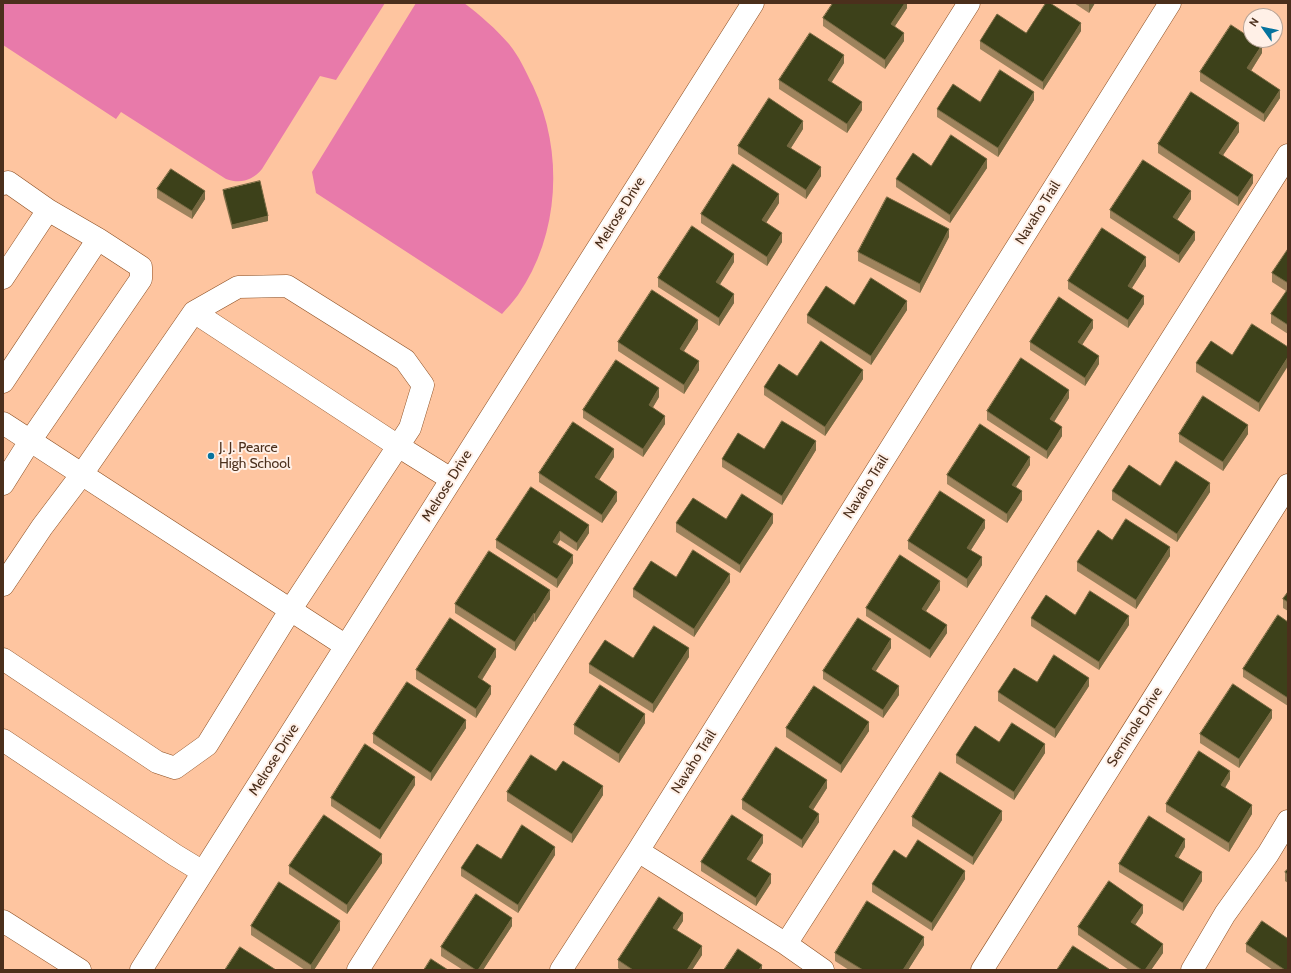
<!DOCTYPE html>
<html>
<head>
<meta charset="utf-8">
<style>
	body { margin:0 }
	#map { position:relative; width:1291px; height:973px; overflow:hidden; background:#fec5a0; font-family:Cabin,sans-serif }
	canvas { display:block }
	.frame { position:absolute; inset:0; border:4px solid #4b2f1c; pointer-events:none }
	.north { position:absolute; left:1243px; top:8px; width:40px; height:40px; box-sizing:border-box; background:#fff0e7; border:1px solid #b7a396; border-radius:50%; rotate:303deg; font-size:11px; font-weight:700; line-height:16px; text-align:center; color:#4b2f1c }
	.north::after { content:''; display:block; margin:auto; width:14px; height:18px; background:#05739e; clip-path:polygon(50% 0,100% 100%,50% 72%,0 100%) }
</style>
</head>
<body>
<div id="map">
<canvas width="1291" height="973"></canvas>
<div class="frame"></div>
<div class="north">N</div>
</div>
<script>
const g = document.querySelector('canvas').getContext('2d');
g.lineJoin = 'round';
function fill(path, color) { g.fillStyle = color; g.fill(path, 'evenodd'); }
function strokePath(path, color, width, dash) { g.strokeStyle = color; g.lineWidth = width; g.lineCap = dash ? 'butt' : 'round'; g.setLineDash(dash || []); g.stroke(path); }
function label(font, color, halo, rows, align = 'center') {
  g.font = font + ' Cabin,sans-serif'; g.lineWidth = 4; g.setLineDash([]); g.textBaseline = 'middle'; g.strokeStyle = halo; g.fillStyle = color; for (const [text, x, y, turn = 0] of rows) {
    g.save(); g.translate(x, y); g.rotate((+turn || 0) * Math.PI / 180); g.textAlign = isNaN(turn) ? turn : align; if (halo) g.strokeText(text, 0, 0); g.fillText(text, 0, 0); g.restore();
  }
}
fill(new Path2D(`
	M3 3H385L336 80 320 76 262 169C252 181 240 184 226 179L121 112 116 119 3 45Z
	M416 3H464C480 15 496 29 509 44 519 56 526 72 533 86 564 151 560 235 518 295 513 302 507 308 502 314L316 193 312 172Z`), '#e87aaa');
const minor = new Path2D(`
	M3 184 8 182 48 210
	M3 278 48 210 98 239 3 382
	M194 312 398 446 451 479
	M3 423 346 646
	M3 484 30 441 141 279V267L98 239
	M3 585 42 527 82 474 194 312 238 287 287 286 405 360 423 385 410 428 291 609 207 745 175 768 157 762 3 659
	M3 740 175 855 203 872
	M638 851 786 944 823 970
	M3 921 80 970
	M786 944 990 626 1288 155
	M141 970 753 3
	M358 970 969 3
	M561 970 638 851 1170 3
	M982 970 1288 485
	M1192 970 1225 914 1268 854 1288 821`);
strokePath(minor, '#8b4d20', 23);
strokePath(minor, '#fff', 22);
fill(new Path2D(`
	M907 3V8L895 26 904 41 885 69 823 26V18Z
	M1074 3H1095L1089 13Z
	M1081 31 1043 90 980 49V41Z
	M1262 53 1251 71 1280 98 1264 122 1200 81V72Z
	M844 63 831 82 862 110 847 133 779 89V80Z
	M1034 100 998 157 937 117V109L980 102Z
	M803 129 791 148 821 176 806 199 738 154V146Z
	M1239 132 1223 155 1253 183 1238 206 1158 153V144Z
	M931 166 987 168 950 223 896 187V179Z
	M157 189 205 199 192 219 157 198Z
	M223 190 268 221 232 229 223 194Z
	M1191 199 1177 220 1195 240 1179 263 1110 218V210Z
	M779 203 766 223 782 242 767 266 701 223V214Z
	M949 237 920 293 858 261V252Z
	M1288 249V334L1271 323V314L1286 291 1272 282V273Z
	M734 262 719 285 734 303 719 326 658 287V278Z
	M1146 266 1132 288 1144 304 1128 328 1068 289V281Z
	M854 305 907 310 871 365 807 323V315Z
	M1093 328 1082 345 1099 364 1085 386 1030 350V342Z
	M698 329 684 351 699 370 684 394 618 351V342Z
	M1288 347 1259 412 1196 372V363L1232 355Z
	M797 376 863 379 825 436 764 395V387Z
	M659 397 653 407 665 424 643 457 583 418V410Z
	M1069 398 1054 422 1062 436 1047 459 987 420V411Z
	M1179 434H1248L1223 471 1179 442Z
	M764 449 816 450 782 505 722 467V459Z
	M614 457 599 480 617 501 602 523 539 482V473Z
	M1030 465 1016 487 1022 500 1007 523 947 484V475Z
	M531 487 589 533 577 551 560 540 557 545 573 563 557 588 496 548V540Z
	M1112 491 1210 492 1177 542 1112 500Z
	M726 519 773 523 740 573 676 532V523Z
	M985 528 971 550 982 565 967 588 908 549V541Z
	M1112 540 1170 556 1136 609 1077 571V562Z
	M676 577 730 582 694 637 633 597V589Z
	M940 590 926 611 947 633 930 658 866 616V608Z
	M1288 592V611L1283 608V599Z
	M550 599 535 622 534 621 515 651 455 613V604Z
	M1075 615 1129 625 1099 670 1031 626V618Z
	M1288 622V706L1243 677V669Z
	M891 648 875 671 899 695 883 718 823 679V671Z
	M496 657 482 680 491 694 476 718 416 679V670Z
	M689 657 653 713 589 673V664L633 658Z
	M1037 682 1089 686 1055 738 998 701V692Z
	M1272 718 1239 768 1200 743V734Z
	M645 723 619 763 574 734V725Z
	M466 728 431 781 373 743V734Z
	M786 728 869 731 841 773 786 737Z
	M999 742 1045 753 1014 800 956 763V755Z
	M556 771 603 795 572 843 507 801V792Z
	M1230 779 1225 788 1252 814 1229 852 1166 812V804Z
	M415 785 380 839 331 806V798Z
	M827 788 813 810 819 822 802 848 742 809V800Z
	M912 817 1002 820 973 865 912 826Z
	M763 843 751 861 771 883 756 906 701 871V862Z
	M1185 847 1178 858 1202 881 1183 911 1119 872V864Z
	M555 855 518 913 461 876V868L501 859Z
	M906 858 965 879 932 931 872 892V884Z
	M382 863 347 914 289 874V866Z
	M1288 869V883L1285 881V872Z
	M1143 913 1135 925 1163 953 1151 970H1129L1078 935V927Z
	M683 921 677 930 702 955 692 970H620L618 968V960Z
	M251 926 340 930 314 970H305L251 935Z
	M512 926 483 970H463L441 956V947Z
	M1287 938 1288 970H1273L1246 952V944Z
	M924 945 908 970H849L835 961V953Z`), '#9e835d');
fill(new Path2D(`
	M905 3H907V8L891 32V24Z
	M1090 3H1095L1089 13V4Z
	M1081 23V31L1043 90V82Z
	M904 33V41L885 69V60Z
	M1262 45V53L1247 77V68Z
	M844 55V63L828 88V80Z
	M1280 90V98L1264 122V114Z
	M1034 92V100L998 157V148Z
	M862 102V110L847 133V124Z
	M803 121V129L787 154V146Z
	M1239 123V132L1219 161V153Z
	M987 159V168L950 223V215Z
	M821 167V176L806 199V190Z
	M1253 175V183L1238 206V197Z
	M205 191V199L192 219V211Z
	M1191 191V199L1173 226V217Z
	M779 194V203L762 229V220Z
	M268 216V221L232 229V225Z
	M949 229V237L920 293V284Z
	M1195 232V240L1179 263V255Z
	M782 233V242L767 266V257Z
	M734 254V262L716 291V282Z
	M1146 257V266L1128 294V286Z
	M734 294V303L719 326V318Z
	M1144 296V304L1128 328V320Z
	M907 301V310L871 365V356Z
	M698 320V329L680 357V349Z
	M1093 320V328L1078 351V342Z
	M1099 356V364L1085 386V378Z
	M1288 357V366L1259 412V403Z
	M699 361V370L684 394V385Z
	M863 370V379L825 436V427Z
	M659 388V397L649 414V405Z
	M1069 390V398L1050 428V419Z
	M665 416V424L643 457V449Z
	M1248 425V434L1223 471V462Z
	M1062 427V436L1047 459V451Z
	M816 441V450L782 505V496Z
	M614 449V457L595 486V477Z
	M1030 457V465L1012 493V485Z
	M1210 483V492L1177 542V534Z
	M1022 491V500L1007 523V514Z
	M617 492V501L602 523V515Z
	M773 514V523L740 573V565Z
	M985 520V528L967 556V548Z
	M589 525V533L577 551V543Z
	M560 531V540L553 551V542Z
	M1170 547V556L1136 609V600Z
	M573 555V563L557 588V579Z
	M982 557V565L967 588V579Z
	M730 574V582L694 637V629Z
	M940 581V590L922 617V609Z
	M550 590V599L535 622V614Z
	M534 613V621L515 651V642Z
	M1129 616V625L1099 670V662Z
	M947 625V633L930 658V650Z
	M891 639V648L872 677V669Z
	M689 648V657L653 713V704Z
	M496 649V657L478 686V677Z
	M1089 678V686L1055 738V729Z
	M491 686V694L476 718V709Z
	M899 686V695L883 718V710Z
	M1272 710V718L1239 768V759Z
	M645 714V723L619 763V754Z
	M466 720V728L431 781V773Z
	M869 722V731L841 773V765Z
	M1045 744V753L1014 800V792Z
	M1230 771V779L1221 794V785Z
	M415 777V785L380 839V830Z
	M827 780V788L809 816V807Z
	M603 786V795L572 843V834Z
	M1252 805V814L1229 852V843Z
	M1002 811V820L973 865V857Z
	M819 814V822L802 848V840Z
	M763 835V843L747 867V859Z
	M1185 839V847L1175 864V856Z
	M555 847V855L518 913V905Z
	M382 854V863L347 914V905Z
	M965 871V879L932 931V923Z
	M1202 872V881L1183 911V903Z
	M771 874V883L756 906V898Z
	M1143 905V913L1131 931V922Z
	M683 913V921L673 936V928Z
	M512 918V926L483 970H478Z
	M340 921V930L314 970H311V965Z
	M924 937V945L908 970H903Z
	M1163 944V953L1151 970H1145Z
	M702 946V955L692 970H687Z
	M762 965V970H759Z`), '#776942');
const building = new Path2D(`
	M833 3H905L891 24 904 33 885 60 823 18Z
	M1046 3H1050L1081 23 1043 82 980 41 997 14 1026 33Z
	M1231 25 1251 38V40H1254L1262 45 1247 68 1280 90 1264 114 1200 72Z
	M810 33 844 55 828 80 862 102 847 124 779 80Z
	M1000 70 1034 92 998 148 937 109 953 84 980 102Z
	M1191 92 1239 123 1219 153 1253 175 1238 197 1158 144Z
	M769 98 803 121 787 146 821 167 806 190 738 146Z
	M951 135 987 159 950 215 896 179 913 153 931 166Z
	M1143 160 1191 191 1173 217 1195 232 1179 255 1110 210Z
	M733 164 779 194 762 220 782 233 767 257 701 214Z
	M171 169 205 191 192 211 157 189Z
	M260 181 268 216 232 225 223 190Z
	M887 197 949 229 920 284 858 252Z
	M692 226 734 254 716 282 734 294 719 318 658 278Z
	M1102 228 1146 257 1128 286 1144 296 1128 320 1068 281Z
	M1288 249V283L1272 273Z
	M871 278 907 301 871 356 807 315 826 286 854 305Z
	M1288 289V325L1271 314Z
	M652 290 698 320 680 349 699 361 684 385 618 342Z
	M1059 297 1093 320 1078 342 1099 356 1085 378 1030 342Z
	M1252 324 1288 347V357L1259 403 1196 363 1211 341 1232 355Z
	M821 341 863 370 825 427 764 387 779 364 797 376Z
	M1021 358 1069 390 1050 419 1062 427 1047 451 987 411Z
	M616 360 659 388 649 405 665 416 643 449 583 410Z
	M1203 396 1248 425 1223 462 1179 434Z
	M782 421 816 441 782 496 722 459 738 433 764 449Z
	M573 422 614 449 595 477 617 492 602 515 539 473Z
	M980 424 1030 457 1012 485 1022 491 1007 514 947 475Z
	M1176 461 1210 483 1177 534 1112 491 1129 465 1160 486Z
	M531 487 589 525 577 543 560 531 553 542 573 555 557 579 496 540Z
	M940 491 985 520 967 548 982 557 967 579 908 541Z
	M742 494 773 514 740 565 676 523 693 498 726 519Z
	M1126 519 1170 547 1136 600 1077 562 1098 530 1112 540Z
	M693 550 730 574 694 629 633 589 651 561 676 577Z
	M489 551 550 590 535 614 534 613 515 642 455 604Z
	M900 555 940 581 922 609 947 625 930 650 866 608Z
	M1090 591 1129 616 1099 662 1031 618 1046 595 1075 615Z
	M1288 592V602L1283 599Z
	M1278 615 1288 622V698L1243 669Z
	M450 618 496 649 478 677 491 686 476 709 416 670Z
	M858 618 891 639 872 669 899 686 883 710 823 671Z
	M654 626 689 648 653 704 589 664 605 640 633 658Z
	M1054 655 1089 678 1055 729 998 692 1014 668 1037 682Z
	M407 682 466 720 431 773 373 734Z
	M1233 684 1272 710 1239 759 1200 734Z
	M600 685 645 714 619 754 574 725Z
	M814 686 869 722 841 765 786 728Z
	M1012 723 1045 744 1014 792 956 755 975 726 999 742Z
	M365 744 415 777 380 830 331 798Z
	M776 747 827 780 809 807 819 814 802 840 742 800Z
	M1199 751 1230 771 1221 785 1252 805 1229 843 1166 804Z
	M531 755 556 771 563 761 603 786 572 834 507 792Z
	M940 772 1002 811 973 857 912 817Z
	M324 815 382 854 347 905 289 866Z
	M732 815 763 835 747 859 771 874 756 898 701 862Z
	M1149 816 1185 839 1175 856 1202 872 1183 903 1119 864Z
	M522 825 555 847 518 905 461 868 477 844 501 859Z
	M918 840 965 871 932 923 872 884 894 850 906 858Z
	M1288 869V874L1285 872Z
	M1109 881 1143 905 1131 922 1163 944 1145 970H1142L1078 927Z
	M279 882 340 921 311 965 251 926Z
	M476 894 512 918 478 970H476L441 947Z
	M659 897 683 913 673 928 702 946 687 970H633L618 960Z
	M867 901 924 937 903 970H863L835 953Z
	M1262 921 1287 938 1288 936V970H1285L1246 944Z
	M1073 946 1109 969 1108 970H1057Z
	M240 947 276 970H225Z
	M738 949 762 965 759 970H724Z
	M431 959 448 970H424Z`);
fill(building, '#3d411a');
strokePath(building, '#776942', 1);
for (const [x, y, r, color] of [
	[211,456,4,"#05739e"]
]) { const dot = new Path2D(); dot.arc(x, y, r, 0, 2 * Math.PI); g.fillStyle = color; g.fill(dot); strokePath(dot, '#fff0e7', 1.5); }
label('14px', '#4b2f1c', '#fff0e7', [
	["Melrose Drive",620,213,-58],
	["Navaho Trail",1038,213,-58],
	["Melrose Drive",447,486,-58],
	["Navaho Trail",866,487,-58],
	["Seminole Drive",1135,727,-58],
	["Melrose Drive",274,760,-58],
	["Navaho Trail",694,762,-58]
]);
label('14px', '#4b2f1c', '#fff0e7', [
	["J. J. Pearce",219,448],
	["High School",219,464]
], 'left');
</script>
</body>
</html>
